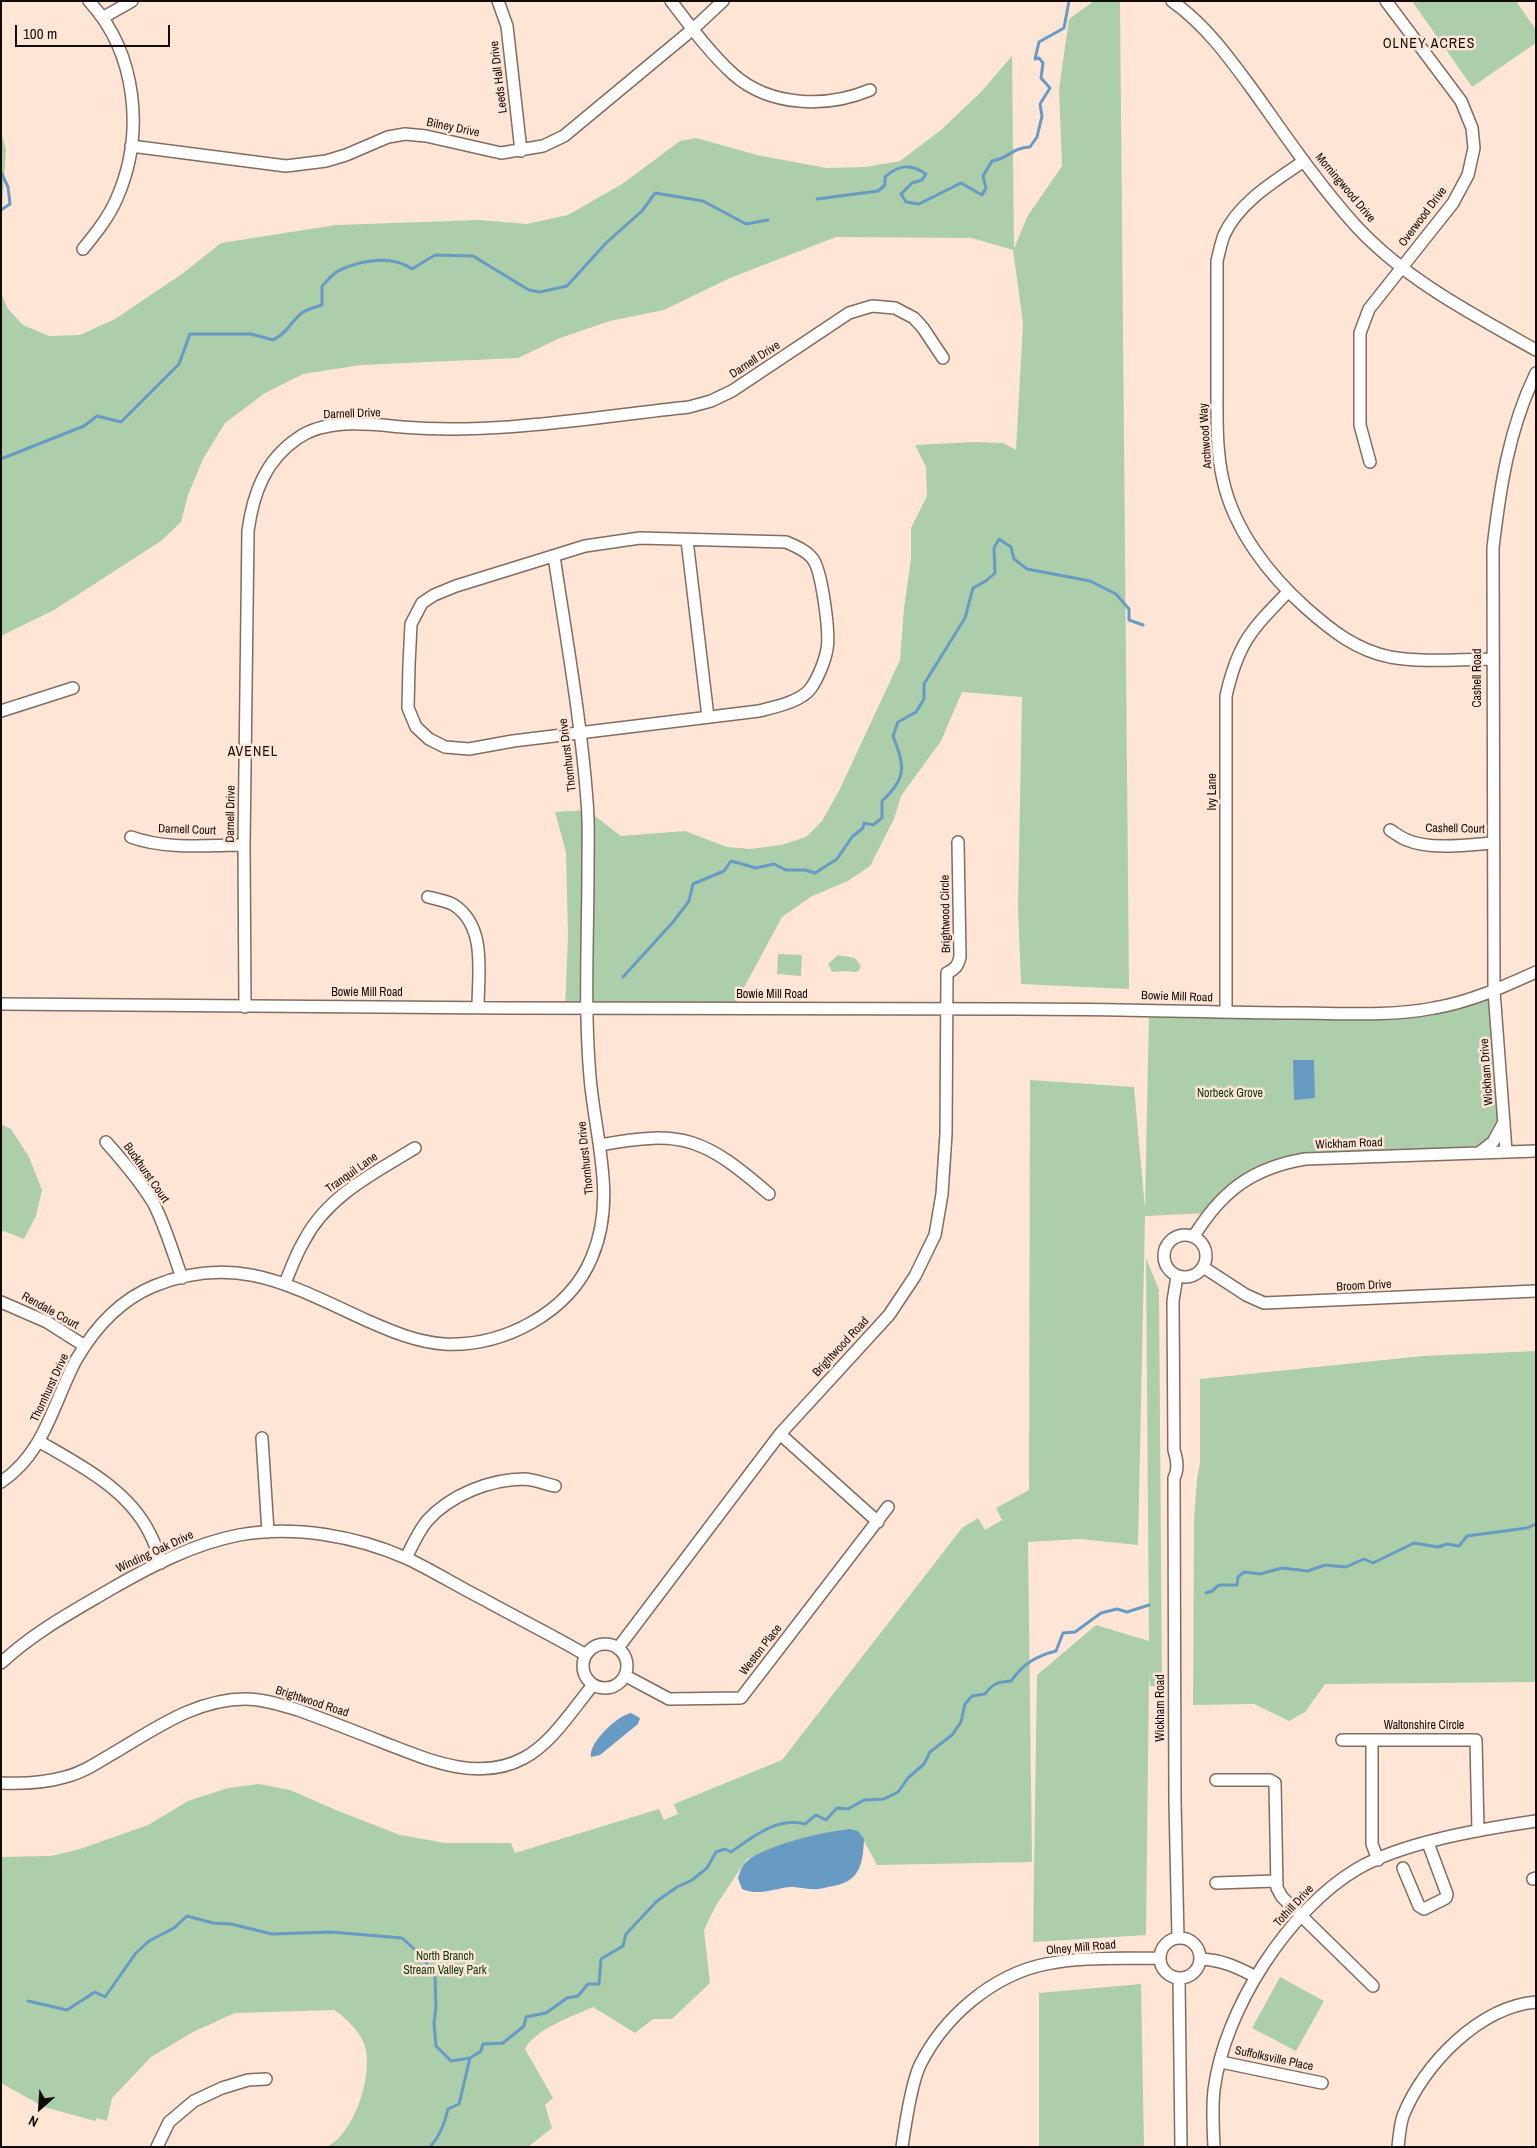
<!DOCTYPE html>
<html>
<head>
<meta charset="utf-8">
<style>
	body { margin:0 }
	#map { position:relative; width:1537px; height:2148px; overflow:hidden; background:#fee5d6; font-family:"Archivo Narrow",sans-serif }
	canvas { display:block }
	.frame { position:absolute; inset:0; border:2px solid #130b07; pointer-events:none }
	.north { position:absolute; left:15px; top:2083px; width:50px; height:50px; -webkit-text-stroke:4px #fee5d6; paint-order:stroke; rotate:206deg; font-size:14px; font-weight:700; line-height:20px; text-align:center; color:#130b07 }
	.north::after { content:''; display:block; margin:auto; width:18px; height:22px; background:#130b07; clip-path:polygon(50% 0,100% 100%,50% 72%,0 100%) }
	.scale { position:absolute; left:15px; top:25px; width:155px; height:22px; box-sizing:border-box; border:2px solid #130b07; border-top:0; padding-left:6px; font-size:15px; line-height:18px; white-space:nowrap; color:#130b07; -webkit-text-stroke:4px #fee5d6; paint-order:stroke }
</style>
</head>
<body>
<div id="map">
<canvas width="1537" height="2148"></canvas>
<div class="frame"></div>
<div class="north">N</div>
<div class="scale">100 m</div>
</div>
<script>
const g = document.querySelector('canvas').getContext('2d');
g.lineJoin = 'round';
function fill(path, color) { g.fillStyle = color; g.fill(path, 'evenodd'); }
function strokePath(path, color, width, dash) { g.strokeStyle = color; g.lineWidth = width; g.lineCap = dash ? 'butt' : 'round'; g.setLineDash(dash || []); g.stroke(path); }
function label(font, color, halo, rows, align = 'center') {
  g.font = font + ' "Archivo Narrow",sans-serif'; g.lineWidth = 5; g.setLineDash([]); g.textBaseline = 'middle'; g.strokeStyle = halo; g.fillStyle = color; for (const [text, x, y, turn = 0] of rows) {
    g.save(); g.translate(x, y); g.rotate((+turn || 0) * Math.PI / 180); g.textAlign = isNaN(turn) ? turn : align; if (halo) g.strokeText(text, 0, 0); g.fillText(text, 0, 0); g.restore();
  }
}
fill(new Path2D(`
	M1094 1 1120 2 1129 989 1021 984 1018 907 1022 697 962 692 941 741 901 796 894 819 870 866 848 881 812 896 782 917 733 1008 565 1009 568 936 566 852 555 812 587 810 621 836 685 831 727 847 750 849 781 845 806 837 822 821 839 791 900 660 904 608 911 559V528L927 496 926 467 915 445 974 442 1003 443 1016 450 1023 323 1013 250 972 238 836 237 730 278 664 310 610 321 560 338 518 358 361 365 303 374 265 393 225 423 203 459 188 495 181 522 161 541 54 610 1 636V293L8 309 23 325 49 336 80 335 115 319 182 274 221 243 336 225 480 220 527 224 568 215 622 184 680 141 696 138 757 155 826 168 866 167 900 161 941 130 981 92 1012 56 1014 249 1027 217 1062 166 1059 89 1069 19Z
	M1412 1H1516L1536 30V43L1472 87Z
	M1 133 6 149 1 224Z
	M778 954 802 955 801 976 777 974Z
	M838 955 855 958 861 966 859 970 856 972 845 971 832 972 828 964Z
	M1494 991 1506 1151 1305 1159 1258 1172 1208 1213 1145 1216 1138 1545 1080 1539 1028 1542 1032 1862 877 1865 864 1841 844 1831 747 1859 715 1907 704 1930 710 1983 672 2019H653L635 2033 593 2007C573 2016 535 2029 525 2049L553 2098 545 2105 552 2128 528 2147H326C355 2135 376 2069 363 2041 358 2030 344 2016 334 2010L235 2013 193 2032 151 2057 112 2098 107 2121 97 2118 95 2121 44 2107 1 2083V1857L51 1856 80 1849 148 1825 188 1801 228 1788 259 1784 290 1790 336 1810 400 1835 445 1843H511L515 1853 659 1809 664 1820 678 1814 674 1804 782 1760 962 1528 978 1518 985 1530 1002 1520 996 1508 1029 1490 1030 1080 1134 1087 1145 1209 1149 1010 1400 1012Z
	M1 1124 11 1129 29 1157 42 1190 36 1216 24 1239 1 1230Z
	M1146 1258 1159 1290 1162 1686H1150L1149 1673 1146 1935 1033 1942 1037 1675 1096 1625 1149 1641Z
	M1536 1351V1682L1325 1684 1305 1712 1289 1721 1254 1704 1193 1705 1194 1520 1197 1479 1200 1463V1379L1423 1356Z
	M1280 1977 1324 2001 1296 2051 1252 2028Z
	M1141 1984 1144 2147H1039V1993Z`), '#acceaa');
fill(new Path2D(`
	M1293 1060H1314L1315 1098 1294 1100Z
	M631 1713 640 1718 638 1724 600 1755 591 1757C588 1743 618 1715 631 1713Z
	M850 1829 858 1831 864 1839C863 1868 858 1883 828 1887 823 1888 818 1890 813 1889 805 1889 799 1887 790 1887 773 1889 758 1896 742 1889L738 1878C740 1872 742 1865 747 1861 769 1844 822 1832 850 1829Z`), '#689bc4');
strokePath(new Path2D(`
	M1 172 8 187 10 204 1 210
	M817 199 878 191 885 185V177C899 164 911 164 926 174L922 180 912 183 901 194 906 202 919 204 961 183 982 195 986 188 983 176 992 161C1010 158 1011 148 1030 147L1037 137 1042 116 1040 104 1050 88 1041 78 1043 63 1039 58 1035 59 1039 42 1064 28 1069 1
	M1 459 84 426 97 416 121 422 179 364 190 334H251L273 340C287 334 291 321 303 312 308 309 316 307 322 305V286C327 281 333 273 340 270 362 260 392 255 412 269L435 255 473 256 529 290 540 292 567 286 606 243 642 211 655 193 703 201 746 224 768 220
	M623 977 673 922 689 901 693 884 724 871 731 861 756 868 774 864 786 870H805L815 873 837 859 852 837 863 828 864 823 873 825 882 818V801C907 778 905 767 893 736L898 722 916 712 924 699V684L965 618 973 588 986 581 995 573 994 548 999 539 1011 547 1014 559 1027 569 1090 581 1116 594 1129 609V620L1143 625
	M1206 1593 1212 1591 1219 1585H1237L1238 1577 1244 1572 1260 1574 1282 1568 1308 1571 1325 1565 1346 1567 1364 1559 1373 1563 1414 1543 1438 1547 1447 1544 1459 1546 1467 1536 1527 1528 1536 1524
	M28 2001 67 2010 95 1992 105 1997 136 1953 149 1941 174 1928 187 1916 213 1923 231 1924 272 1934 331 1932 402 1938 422 1956 435 1977 436 2007 434 2023 436 2046 451 2061 470 2058 481 2051 483 2044 503 2043 524 2026 526 2017 546 2013 567 1998 578 1996 588 1984H599L601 1959 623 1946 626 1934 657 1901 677 1887 692 1880 707 1868 716 1852 725 1849 731 1852C753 1837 776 1817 805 1824L816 1815 826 1820 837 1808 848 1809 864 1800 884 1799 898 1792 908 1778 924 1764 930 1752 952 1735 961 1722 965 1704 972 1696 985 1694C993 1683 998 1682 1011 1681 1023 1664 1036 1656 1056 1651L1063 1633 1075 1632 1101 1613 1117 1609 1127 1612 1149 1605
	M430 2147C440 2136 445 2123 448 2109L459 2104 470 2058`), '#689bc4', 3);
const minor = new Path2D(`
	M498 1 507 26 521 151
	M671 1C690 26 710 53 733 74 770 107 827 108 870 90
	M1172 1C1207 26 1230 59 1255 93 1287 138 1319 185 1356 226 1406 280 1472 314 1536 350
	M104 17 132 1
	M131 146 286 166 326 161 346 155 388 137 405 134 426 136 501 153 543 146 564 136 693 29 723 1
	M1304 161C1275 181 1239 202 1224 235 1221 243 1219 253 1217 261 1217 303 1217 345 1217 386 1217 418 1216 450 1223 480 1234 530 1269 575 1306 608 1332 631 1356 650 1390 657 1423 663 1459 659 1492 659
	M83 249C96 233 109 217 117 198 145 134 137 53 89 1
	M1370 462 1360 425V333L1369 309 1453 203 1468 175 1474 148 1472 128 1461 101 1386 1
	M640 538 786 542C795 546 806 550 812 558 822 569 830 634 827 649 825 661 818 678 811 688 801 702 774 707 759 711L513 741 469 749 445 747 429 739 416 727 408 708 409 665 411 624 422 603 434 595 456 586 585 546Z
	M687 540 708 717
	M1 711 73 688
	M1390 830C1395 833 1401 838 1407 840 1429 850 1468 845 1492 843
	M131 837C167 850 207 845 244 845
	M428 897C436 899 447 901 454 905 487 927 478 973 478 1008
	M1 1004C339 1008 678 1009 1016 1009 1109 1009 1202 1012 1295 1013 1340 1013 1389 1017 1434 1008 1470 1002 1503 987 1536 972
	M245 1007 244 845 248 531C253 494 265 460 298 438 327 418 369 424 402 427 497 435 594 417 689 407L711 401 732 391 849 313 872 306 895 308 914 318 923 328 943 358
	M1226 1012V696C1238 643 1251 630 1288 592
	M106 1142C123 1161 141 1182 154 1204 166 1228 173 1253 182 1278
	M600 1145C684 1129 705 1139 769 1194
	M1506 1151 1494 991 1493 548C1500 488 1509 428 1536 373
	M1480 1152 1493 1142 1504 1122
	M1164 1256a21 21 0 1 1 42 0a21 21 0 1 1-42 0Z
	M1194 1236C1222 1191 1252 1168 1305 1159L1536 1151
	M1203 1267 1246 1295 1264 1303 1536 1291
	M1177 1276 1173 1301 1174 1450C1177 1459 1179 1469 1174 1478L1175 1802 1178 1938
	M285 1283C291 1269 296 1254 304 1241 327 1196 374 1173 415 1148
	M1 1302 47 1322 85 1346
	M780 1434 878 1522
	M262 1438 268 1532
	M40 1442C80 1465 129 1490 150 1534 155 1543 158 1553 161 1563
	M1 1482C45 1453 53 1403 76 1360 94 1329 120 1300 154 1286 237 1252 293 1287 368 1321 393 1332 417 1342 444 1344 503 1347 569 1313 592 1257 617 1198 595 1138 590 1077 584 1008 588 936 588 866 588 845 589 822 587 801 581 719 566 637 554 556
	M406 1558C412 1546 418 1532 427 1521 450 1495 490 1479 525 1479 535 1480 546 1484 555 1486
	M583 1666a22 22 0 1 1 44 0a22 22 0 1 1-44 0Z
	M618 1648 780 1434 889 1315 915 1276 935 1235 942 1194 946 1134 947 973C955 969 958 966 960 957L958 842
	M1 1663C34 1632 72 1612 111 1589 151 1566 193 1544 239 1535 294 1525 356 1536 406 1558 432 1570 457 1586 483 1599 517 1618 552 1635 586 1655
	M626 1676 669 1699 741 1698 888 1507
	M1342 1740H1372
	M1216 1780H1270L1275 1783 1277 1888 1282 1897 1373 1986
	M1 1783C23 1784 44 1783 65 1777 82 1773 97 1763 112 1754 155 1729 195 1699 246 1699 263 1699 281 1705 298 1710 326 1720 354 1731 382 1742 426 1759 478 1783 524 1758 553 1742 572 1710 593 1685
	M1378 1860 1372 1844V1740H1476L1478 1831
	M1403 1868 1419 1906 1424 1909 1446 1898 1447 1894 1428 1843
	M1533 1879 1536 1878
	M1216 1883 1276 1881
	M1160 1958a20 20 0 1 1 40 0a20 20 0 1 1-40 0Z
	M1201 1959C1222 1960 1237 1967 1256 1977
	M1179 1979 1181 2147
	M1221 2062 1322 2083
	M157 2147 169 2122 194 2101 222 2088 248 2080 266 2079
	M902 2147C905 2126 911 2084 920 2065 944 2017 992 1975 1046 1964 1083 1956 1122 1959 1160 1958
	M1214 2147C1213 2128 1212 2108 1214 2090 1224 2010 1288 1910 1357 1869 1403 1842 1482 1829 1536 1821
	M1398 2147C1399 2137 1400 2125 1403 2116 1423 2065 1479 2007 1536 2002`);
strokePath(minor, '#826c60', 14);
strokePath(minor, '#fff', 11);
label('12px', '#130b07', '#fee5d6', [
	["Leeds Hall Drive",499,77,-97],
	["Bilney Drive",453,128,12],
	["Morningwood Drive",1345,188,50],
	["Overwood Drive",1423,217,-53],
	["Darnell Drive",755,360,-33],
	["Darnell Drive",352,414,-2],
	["Archwood Way",1206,436,-94],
	["Cashell Road",1478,678,-90],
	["Thornhurst Drive",568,755,-97],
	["Ivy Lane",1213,792,-90],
	["Darnell Drive",231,814,-89],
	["Cashell Court",1455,829,1],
	["Darnell Court",187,830,2],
	["Brightwood Circle",946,914,-91],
	["Bowie Mill Road",367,993],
	["Bowie Mill Road",772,995],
	["Bowie Mill Road",1177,997,2],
	["Wickham Drive",1487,1072,-94],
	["Wickham Road",1349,1144,-2],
	["Thornhurst Drive",586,1158,-96],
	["Buckhurst Court",146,1173,55],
	["Tranquil Lane",352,1173,-35],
	["Broom Drive",1364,1286,-3],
	["Rendale Court",50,1311,29],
	["Brightwood Road",841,1347,-47],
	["Thornhurst Drive",50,1388,-65],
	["Winding Oak Drive",155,1552,-25],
	["Weston Place",761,1650,-52],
	["Brightwood Road",312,1702,18],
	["Wickham Road",1161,1708,-90],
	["Waltonshire Circle",1424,1726],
	["Tothill Drive",1294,1906,-47],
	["Olney Mill Road",1081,1948,-5],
	["Suffolksville Place",1274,2059,12]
]);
label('12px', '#093b0d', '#fee5d6', [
	["Norbeck Grove",1230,1094],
	["North Branch",445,1957],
	["Stream Valley Park",445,1971]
]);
g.letterSpacing = '1px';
label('14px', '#130b07', '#fee5d6', [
	["OLNEY ACRES",1429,44],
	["AVENEL",253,752]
]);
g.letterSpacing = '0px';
</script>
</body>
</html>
